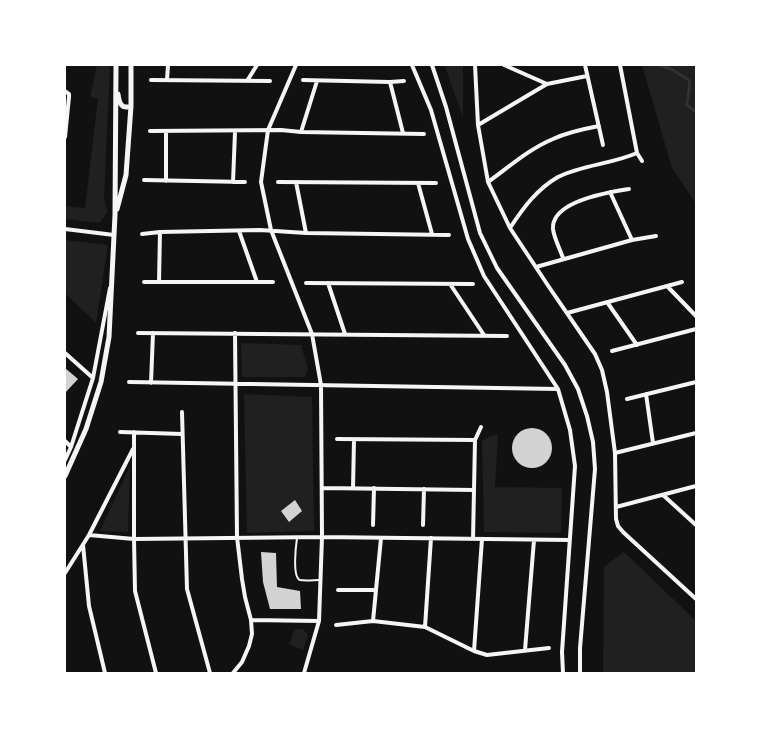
<!DOCTYPE html>
<html>
<head>
<meta charset="utf-8">
<style>
	body { margin:0 }
	#map { position:relative; width:761px; height:738px; overflow:hidden; background:#111; font-family:"Exo 2",sans-serif }
	canvas { display:block }
	.frame { position:absolute; inset:0; border:66px solid #fff; pointer-events:none }
</style>
</head>
<body>
<div id="map">
<canvas width="761" height="738"></canvas>
<div class="frame"></div>
</div>
<script>
const g = document.querySelector('canvas').getContext('2d');
g.lineJoin = 'round';
function fill(path, color) { g.fillStyle = color; g.fill(path, 'evenodd'); }
function strokePath(path, color, width, dash) { g.strokeStyle = color; g.lineWidth = width; g.lineCap = dash ? 'butt' : 'round'; g.setLineDash(dash || []); g.stroke(path); }
fill(new Path2D(`
	M97 65H110L104 199 108 212 99 223 65 219V206L85 208 98 99 90 97Z
	M444 65H463V118L446 69Z
	M642 65H696V204L672 168Z
	M65 240 108 245 96 323 65 293Z
	M241 343 301 345 308 369 305 377H242Z
	M244 394 312 397 314 531 247 533Z
	M498 435 495 487 562 488 561 533 484 532 482 441 491 436Z
	M130 466 128 532 100 531Z
	M624 552 696 621V673H603L604 567Z
	M295 629H303L308 635 303 650 289 644Z`), '#202020');
strokePath(new Path2D(`
	M659 65 673 70 690 81 687 105 696 112`), '#333', 2.5);
fill(new Path2D(`
	M65 368 78 379 65 393Z
	M512 448a20 20 0 1 1 40 0a20 20 0 1 1-40 0Z
	M295 500 302 511 289 522 281 511Z
	M261 552 276 553 277 587 300 591 301 609H270L263 582Z`), '#d3d3d3');
strokePath(new Path2D(`
	M297 538C296 545 292 577 300 580 306 581 314 580 320 580`), '#f5f5f5', 2);
strokePath(new Path2D(`
	M296 65 268 130 261 182 271 230 312 334 321 385 322 537 319 621 304 673
	M412 65 431 110 468 239 484 276 558 389 570 430 575 466 562 652 563 673
	M432 65 446 107 480 233 497 268 565 365 578 389 587 416 593 442 595 469 580 648V673
	M475 65 478 125 488 182 510 228 549 287 595 354 602 370 607 392 615 453 616 519 618 526 623 532 696 599
	M504 65 547 84 587 76
	M585 65 603 145
	M620 65 637 153 642 161
	M151 80 270 81
	M167 80 168 65
	M303 80 390 82 404 81
	M247 81 257 65
	M390 82 403 133
	M65 91 69 94V97L65 137
	M478 125 547 84
	M150 131 281 130 301 132 424 134
	M166 131V181
	M301 132 317 81
	M144 180 245 182
	M233 182 235 132
	M278 182 436 183
	M296 182 306 233
	M488 182C509 167 529 149 553 139 568 132 583 129 599 126
	M418 183 432 234
	M610 192 632 240
	M510 228C523 208 537 189 558 177 582 165 612 164 637 153
	M65 229 114 235
	M239 231 257 282
	M142 234 160 232 260 230 306 233 449 235
	M563 258C560 249 554 238 553 229 551 201 609 192 629 189
	M536 267 632 240 656 236
	M144 282H273
	M159 282 160 232
	M306 283 473 284
	M328 283 345 334
	M450 284 484 335
	M667 286 696 316
	M607 302 637 345
	M567 313 682 282
	M138 333 507 336
	M612 351 696 329
	M65 353 93 378
	M129 382 558 389
	M151 383 153 333
	M646 394 653 443
	M627 399 696 382
	M182 412 187 589 210 673
	M120 432 182 434
	M134 432V539L135 591 156 673
	M337 439 475 440
	M65 441 71 447
	M615 453 696 433
	M65 460 71 447 93 378 110 288
	M322 488 474 490
	M353 488 354 440
	M663 495 696 525
	M616 507 696 486
	M373 525 374 488
	M423 525 424 489
	M89 535 134 539 322 537 570 540
	M473 539 475 440 481 427
	M83 545 89 606 105 673
	M65 573 89 535 133 449
	M338 590H376
	M251 620 319 621
	M373 621 381 538
	M336 625 373 621 425 627 474 651 487 655 549 648
	M425 627 431 538
	M525 650 534 540
	M474 651 482 539
	M233 673 242 662 249 646 252 634 251 620 245 597 242 579 237 537 235 333`), '#f5f5f5', 4);
strokePath(new Path2D(`
	M118 94C119 102 121 110 131 106
	M117 209 126 175 131 106V65
	M65 476 86 429 101 382 109 337 115 215 116 65`), '#f5f5f5', 5);
</script>
</body>
</html>
